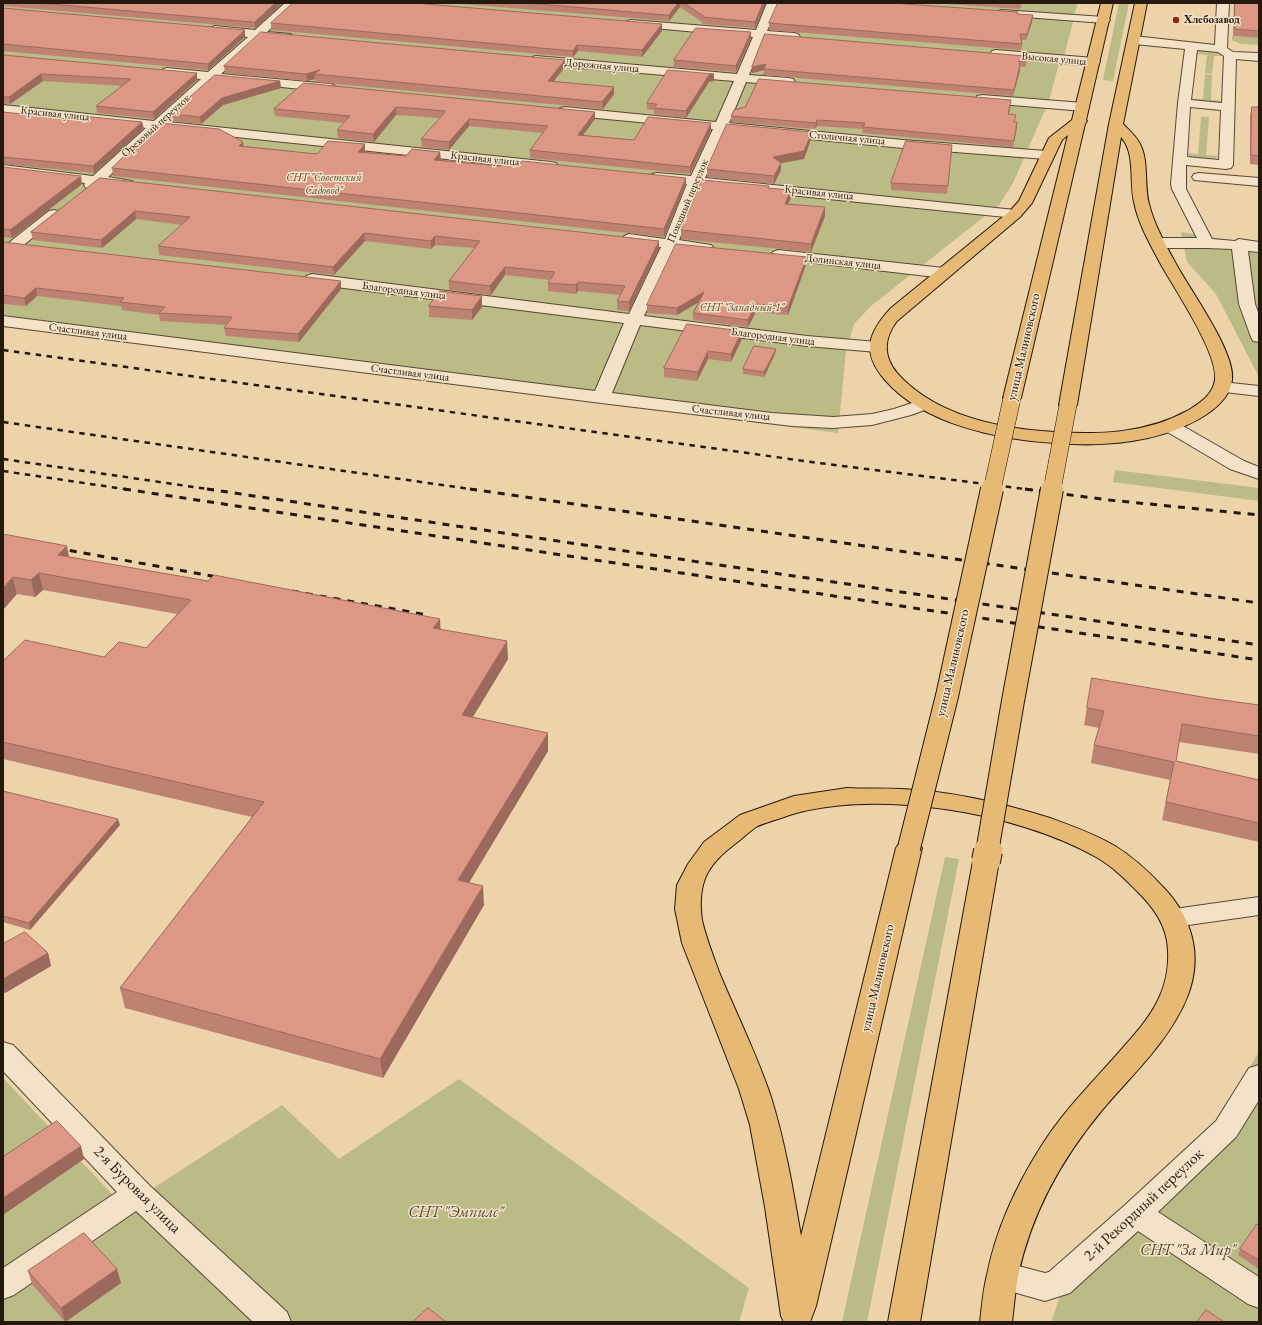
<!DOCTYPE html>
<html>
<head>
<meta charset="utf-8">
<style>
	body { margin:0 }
	#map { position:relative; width:1262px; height:1325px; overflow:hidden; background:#ecd3aa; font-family:"EB Garamond",serif }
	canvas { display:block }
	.frame { position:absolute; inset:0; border:4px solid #25180f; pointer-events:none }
</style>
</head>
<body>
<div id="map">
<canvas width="1262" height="1325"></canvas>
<div class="frame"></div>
</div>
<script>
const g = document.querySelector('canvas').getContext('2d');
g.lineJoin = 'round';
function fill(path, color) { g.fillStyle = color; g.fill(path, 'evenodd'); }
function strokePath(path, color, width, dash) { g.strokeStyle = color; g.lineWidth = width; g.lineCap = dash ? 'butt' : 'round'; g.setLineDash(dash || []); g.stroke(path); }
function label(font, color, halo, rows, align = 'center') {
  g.font = font + ' "EB Garamond",serif'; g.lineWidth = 3; g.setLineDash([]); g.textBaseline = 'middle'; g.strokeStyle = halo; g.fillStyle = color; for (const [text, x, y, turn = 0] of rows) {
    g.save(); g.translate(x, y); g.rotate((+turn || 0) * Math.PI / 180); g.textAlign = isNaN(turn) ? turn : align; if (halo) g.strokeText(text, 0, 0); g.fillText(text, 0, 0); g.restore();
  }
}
fill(new Path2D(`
	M3 3H1078L1074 14H1070L1069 19H1074L1064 56H1061L1049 101 1013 183 999 205 871 306 854 324 846 351 838 433 3 325Z
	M1119 3H1129L1113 81 1103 80Z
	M1257 5H1259V45L1241 44 1232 40V36L1257 38Z
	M1200 51C1208 51 1219 50 1225 56H1214L1212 74 1205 73 1207 55 1196 54Z
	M1205 74 1212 75 1211 100 1222 101 1221 103 1193 101 1191 99H1203Z
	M1201 117H1209L1206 155 1218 156 1216 158C1207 160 1191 160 1186 153L1198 154Z
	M1181 232 1259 245V377L1216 294 1187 262Z
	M1115 470 1259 488V501L1113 482Z
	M945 857 959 859 867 1322H842Z
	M1259 1052V1322H1051L1069 1271 1220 1118Z
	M3 1078 124 1207 282 1105 339 1159 459 1079 749 1288 739 1322H3Z`), '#bbbb86');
const minor = new Path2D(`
	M285 3H298L267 32 291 34 293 37 291 40 287 41 260 38 221 74 330 84 334 85 336 88 334 91 330 92 214 80 168 122 551 162 556 163 558 166 556 169 551 170 160 129 108 177 132 181 134 184 132 187 127 188 99 185 91 189 86 188 84 185 85 183 3 173V165L93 176 146 128 3 113V105L154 121 201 79 163 75 161 72 163 69 167 68 208 72 248 37 211 32 209 30 211 28 215 26 255 30Z
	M767 3H779L767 31 794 33 798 34 800 37 798 40 794 41 764 38 749 75 789 78 793 79 795 82 793 85 789 86 746 82 729 123 903 140 1046 151 1051 152 1053 155 1051 158 1046 159 903 148 726 131 705 178 1015 210 1020 211 1022 214 1020 217 1015 218 701 186 679 240 711 245 714 248 711 251 706 253 675 249 644 316 807 336 877 342 883 343 885 347 883 351 877 352 807 346 640 325 612 393 772 413 833 417 872 414 894 409 924 399 930 400 933 404 930 408 911 415 872 425 833 428 792 426 601 403 3 326V316L595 391 624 323 312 284 306 282 304 279 306 276 312 274 629 314 661 247 624 242 621 239 624 236 629 234 665 239 687 184 652 180 650 177 652 174 657 173 691 176 713 129 565 115 560 114 558 111 560 108 565 107 716 122 734 81 536 64 532 63 530 60 532 57 536 56 737 74 753 37 631 26 627 25 625 23 627 21 631 20 756 30Z
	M1217 3H1229L1227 48 1233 52 1259 53V61L1236 59 1233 165 1231 168 1226 169 1186 165V189L1212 239 1235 241 1239 239 1259 242V252L1248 251 1255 304 1259 315V342L1253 341 1251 337 1239 304 1232 249 1207 248H1158L1153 246 1150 243 1153 240 1158 238H1197L1172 189 1171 184 1178 103 1185 49 1134 44 1130 43 1128 40 1130 37 1134 36 1215 45ZM1197 50 1218 52 1224 56 1222 103 1191 100ZM1190 107 1221 110 1219 160 1187 157Z
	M1002 10 1104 17 1108 18 1110 20 1108 22 1104 23 998 15 996 13 998 11Z
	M996 50 1094 58 1098 59 1100 62 1098 65 1094 66 992 57 990 54 992 51Z
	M982 95 1083 103 1088 104 1089 107 1088 110 1083 111 977 102 976 99 977 96Z
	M1199 173 1259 178V186L1194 180 1192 177 1194 174Z
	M54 210 59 211 61 214 59 217 21 247 16 249 11 247 8 244 11 241 49 211Z
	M778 250 944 268 950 270 952 273 950 276 944 278 773 258 770 255 773 252Z
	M1222 382 1259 386V396L1216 391 1213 387 1216 383Z
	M1170 421 1176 422 1244 461 1259 467V479L1230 469 1164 430 1161 426 1164 422Z
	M1259 897V915L1174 927 1165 924 1161 918 1165 912 1174 909Z
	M3 1042 13 1045 149 1185 287 1312 291 1322H253L136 1211 14 1295 3 1299V1268L117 1192 3 1071Z
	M1259 1065V1100L1236 1137 1158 1212 1259 1277V1308L1248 1304 1138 1231 1070 1293 1045 1301 992 1286 987 1276 992 1266 1003 1262 1045 1273 1049 1272 1125 1205 1216 1121 1249 1068Z`);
const highway = new Path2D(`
	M1101 3H1113L1086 120 1087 121 1085 124 1021 398 1018 402 1012 403 1006 402 1003 398 1068 135 1062 140 1032 203 1020 217 897 321C884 338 883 356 897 373 935 416 1001 429 1055 432 1100 435 1147 433 1187 411 1199 404 1214 394 1215 379 1218 352 1173 287 1159 261 1149 242 1138 223 1134 202 1129 181 1136 154 1121 137L1077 405 1074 409 1068 410 1062 409 1059 405 1109 124 1135 3H1147L1123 124C1129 130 1136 136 1140 144 1149 161 1144 185 1149 204 1154 224 1165 244 1175 262 1189 289 1236 352 1232 380 1230 398 1213 411 1199 419 1156 443 1103 447 1055 443 999 440 923 424 885 380 861 352 868 333 891 308L1010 211 1019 201 1049 138 1072 120Z
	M847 788C865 789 883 788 901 789 951 791 1002 803 1050 818 1072 826 1095 834 1115 846 1133 857 1149 872 1163 887 1192 917 1203 955 1188 995 1171 1039 1133 1074 1103 1109 1062 1158 1031 1213 1018 1276 1015 1291 1014 1307 1012 1322H980C982 1306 983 1290 987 1275 996 1229 1017 1184 1042 1145 1064 1110 1093 1082 1120 1051 1133 1036 1148 1020 1157 1002 1165 987 1169 968 1168 950 1167 926 1154 908 1138 892 1125 879 1112 866 1096 857 1018 812 867 786 781 818 773 821 763 823 756 827 750 831 745 836 740 840 727 850 715 859 707 874 700 888 700 905 702 920 706 938 713 955 719 972 736 1013 757 1055 771 1097 785 1142 793 1189 801 1236L896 848 900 842 909 840 918 842 922 848 816 1306 810 1322H784L781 1316 765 1207 750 1125 739 1089 682 943 675 909 677 885 688 864 704 842 740 815 794 796Z
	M986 853 995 855 999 861 920 1322H888L973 861 977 855Z`);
strokePath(minor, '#574736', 2);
strokePath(highway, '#25180f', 2);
fill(minor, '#f3e2c8');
fill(highway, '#e6ba75');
strokePath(new Path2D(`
	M3 350 819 463 1033 490
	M3 422 477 490
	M3 459 214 490
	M3 471 131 490`), '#25180f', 2.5, [5.5, 5.5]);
strokePath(new Path2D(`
	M124 489 1259 660
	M207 489 1259 645
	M470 489 1259 603
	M1025 489 1109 500 1259 515
	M56 548 223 578
	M292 591 428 615`), '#25180f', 3, [7, 7]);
const highwayBridgeFar2 = new Path2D(`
	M992 490 1012 398
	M1052 490 1068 405`);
const highwayBridgeFar1 = new Path2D(`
	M909 848 947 696 992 489
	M987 852 1013 701 1052 489`);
const highwayBridge = new Path2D(`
	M986 861 988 851`);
strokePath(highwayBridgeFar2, '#25180f', 18, []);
strokePath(highwayBridgeFar1, '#25180f', 24, []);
strokePath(highwayBridge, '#25180f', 30, []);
strokePath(highwayBridgeFar2, '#e6ba75', 17);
strokePath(highwayBridgeFar1, '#e6ba75', 22);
strokePath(highwayBridge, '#e6ba75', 28);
fill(new Path2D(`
	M3 3H283L255 28 3 6Z
	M450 3H766L755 28 702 24V22L680 7 669 21Z
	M932 3H1022L1020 9Z
	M1234 3H1259V38L1233 36Z
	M3 8 245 37 208 70 3 51Z
	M1018 14 1032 22 1026 40H1021L1022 44 1021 50 769 30V23Z
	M271 23 662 24V31L642 57 578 51 573 57 271 30Z
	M765 34 1026 61V67H1020L1013 96 763 75 764 70 752 73V67Z
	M751 38 736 72 674 67V60Z
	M3 55 197 80 154 119 97 113 96 106 122 86 43 81 10 104H3Z
	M224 66 565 67 554 81 614 94 603 109 315 82V79L307 81 225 73Z
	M714 74V81L709 82 686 118 654 114V110L647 109V103Z
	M280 81 281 88 223 105 201 124 172 121 171 114Z
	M304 83 595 112V119L583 135 634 140 711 130 690 174 530 158V150L543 133 469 126 449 150 422 147 421 139 440 118 396 115 374 142 338 138 337 130 344 123 275 116 274 109Z
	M1011 106 1009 114 1015 122 1017 128 1013 147 862 133 863 129 817 126 815 129 731 122V116Z
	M1252 107H1259V165L1250 164V115Z
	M3 112 77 120 142 122 144 129 94 173 3 164Z
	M811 139 804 159 781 163V170L774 184 707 177V169Z
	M365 144V152L686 185 664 237 113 176 112 168 244 146 317 154Z
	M952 145 947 194 891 190V183Z
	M3 167 82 184 12 238 3 237Z
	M100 178 659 249 629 311 617 310V301L620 295 578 291 576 294 548 291V283L550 280 505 275 491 295 449 290V281L474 248 435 245 431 249 365 241 334 275 159 255 158 246 182 225 136 219 102 248 33 240 31 232Z
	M769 188 791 198 788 204 825 216 811 252 681 239V230Z
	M3 242 341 281V289L299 342 226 336 224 328 226 325 160 321 159 315 122 310 121 306 37 296 26 306 3 304Z
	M806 265 788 315 756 312 748 327 693 320V313L699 302 677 315 647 313V305Z
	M429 306 482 307 472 320 429 317Z
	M742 331V339L731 362 708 359 697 381 664 377V368Z
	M775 354 764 377 743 374V369Z
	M3 534 69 557 441 630 508 659 473 717 548 751 469 883 484 905 383 1078 125 1008 120 988 252 817 3 759V661L104 657 146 648 177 614 43 590 35 597 17 594Z
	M1092 678 1208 698 1259 705V754L1179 742 1176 761 1259 780V842L1162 820 1170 780 1091 763 1094 745 1099 728 1084 725Z
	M3 791 120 825 30 930 3 922Z
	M3 944 48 953 51 966 5 993 3 991Z
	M1259 1226V1269L1238 1255 1240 1249Z
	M28 1271 121 1283 65 1322 32 1284Z`), '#be8272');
fill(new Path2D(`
	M275 3H283L255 28V22Z
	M678 3H680V7L669 21V15Z
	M763 3H766L755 28V22Z
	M1033 15 1032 22 1026 40 1027 34Z
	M662 24V31L642 57V50Z
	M245 30V37L208 70V64Z
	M751 32V38L736 72V66Z
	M577 45 578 51 573 57V51Z
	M565 60V67L548 88V81Z
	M766 64 764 69V70L752 73V67Z
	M1020 65V71L1013 96 1014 90Z
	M320 70 314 74 315 79 307 81 306 74Z
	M197 73V80L154 119 153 112Z
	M41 74 43 81 10 104 9 97Z
	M714 74V81L709 82 686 118V111L709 75Z
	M280 81 281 88 223 105 201 124 200 117 222 98Z
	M614 87V94L603 109 602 102Z
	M396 107V115L374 142 373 134Z
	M595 112V119L578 142V135Z
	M469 119V126L449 150V142Z
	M817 120V126L815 129 816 123Z
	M142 122 144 129 94 173 93 166Z
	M711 123V130L690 174V167Z
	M812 132 811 139 804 159 781 163V170L774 184V176L773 157Z
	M243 142 244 149 239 146Z
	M365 144V152L359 159 358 152Z
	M440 152 441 160 434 167V160Z
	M81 176 82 184 12 238 10 230Z
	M686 178V185L664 237V229Z
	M791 190V198L784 212 785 204Z
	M825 207V216L811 252V244Z
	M135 211 136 219 102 248 101 240Z
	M364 233 365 241 334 275 333 267Z
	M435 236V245L431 249V241Z
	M659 241V249L629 311V302Z
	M807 257 806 265 788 315V307Z
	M505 267V275L491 295 490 286Z
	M341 281V289L299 342 298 334Z
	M578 282V291L576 294V285Z
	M36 288 37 296 26 306 24 298Z
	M704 292V299L677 315V308Z
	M482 296V307L472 320V310Z
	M756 304V312L748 327V320Z
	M742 331V339L731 362V354Z
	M776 349 775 354 764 377V372Z
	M708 351V359L697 381 698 372Z
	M67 546 70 563 58 555Z
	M39 573 43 590 35 597 31 580Z
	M13 577 17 594 3 610V588Z
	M440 619 441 637 433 628Z
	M507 641 508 659 463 733 462 715Z
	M548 733V751L459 899 458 880Z
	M118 819 120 825 30 930 29 923Z
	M483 886 484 905 383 1078 380 1059Z
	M48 953 51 966 5 993 3 984V979Z
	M81 1146 84 1159 3 1215V1198Z
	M117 1269 121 1283 65 1322 61 1308Z`), '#9b6a5d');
const building = new Path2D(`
	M41 3H275L255 22Z
	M293 3H414L662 24 642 50 577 45 573 51 271 23Z
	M528 3H678L669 15Z
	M684 3H763L755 22 702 17 703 16Z
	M778 3H892L1018 12 1017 14 1033 15 1027 34H1020L1022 44 769 23Z
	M1235 3H1259V31L1235 29Z
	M3 8 245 30 208 64 3 44Z
	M696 28 751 32 736 66 674 60Z
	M261 32 565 60 548 81 614 87 602 102 314 74 320 70 306 74 224 66Z
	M765 34 1025 56 1026 61H1019L1020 65 1014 90 764 69 766 64 752 67Z
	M3 55 197 73 153 112 96 106 131 79 41 74 9 97H3Z
	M668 70 714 74 709 75 686 111 654 108 657 104 647 103Z
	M215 75 280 81 222 98 200 117 171 114Z
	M759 79 1011 100 1008 114 1016 115 1014 122H1017L1014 141 863 127 865 123 817 120 816 123 731 116 734 110 745 107Z
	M304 83 595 112 578 135 634 140 648 117 711 123 690 167 530 150 548 126 469 119 449 142 421 139 445 112H444L445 111 396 107 373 134 337 130 350 116 274 109Z
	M1252 107H1259V156L1251 155Z
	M3 112 77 120 83 116 142 122 93 166 3 157Z
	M160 123 219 129 243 142 239 146 317 154 328 141 365 144 358 152 406 156 412 149 440 152 434 160 501 166 504 162 520 163 522 161 686 178 664 229 112 168Z
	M727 124 812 132 804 151 773 157 781 163 774 176 707 169Z
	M906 141 952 145 948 186 891 183Z
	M3 167 81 176 10 230 3 229Z
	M100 178 659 241 629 302 617 301 625 286 578 282 576 285 548 283 555 272 505 267 490 286 449 281 480 241 435 236 431 241 364 233 333 267 158 246 190 217 135 211 101 240 31 232Z
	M702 180 769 186 768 188 791 190 785 204 825 207 811 244 681 230Z
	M3 242 341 281 298 334 224 328 232 317 159 313 165 307 120 302 124 298 36 288 24 298 3 295Z
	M676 244 807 257 788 307 756 304 748 320 693 313 704 292 677 308 647 305Z
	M440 291 482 296 472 310 429 306Z
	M687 324 742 331 731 354 708 351 698 372 664 368Z
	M754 346 776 349 764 372 743 369Z
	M3 534 67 546 58 555 208 581 214 575 440 619 433 628 507 641 462 715 548 733 458 880 483 886 380 1059 120 988 264 802 3 742V661L25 640 104 657 119 642 146 648 191 600 39 573 31 580 13 577 3 588Z
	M1092 678 1208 698 1259 705V736L1182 724 1176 761 1259 780V823L1166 802 1174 762 1094 745 1104 711 1087 708Z
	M3 791 118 819 29 923 3 916Z
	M25 932 48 953 3 979V944Z
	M57 1121 81 1146 3 1198V1157Z
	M1257 1224 1259 1226V1260L1240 1249Z
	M84 1233 117 1269 61 1308 28 1271Z
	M428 1308 446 1322H413Z
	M1206 1310 1224 1322H1197Z`);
fill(building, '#dd9785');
strokePath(building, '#9b6a5d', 1);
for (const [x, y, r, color] of [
	[1176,20,4,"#8f2418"]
]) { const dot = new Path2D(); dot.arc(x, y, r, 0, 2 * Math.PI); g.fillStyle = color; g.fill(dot); strokePath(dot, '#f3e2c8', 1.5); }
label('bold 11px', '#25180f', '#f3e2c8', [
	["Хлебозавод",1184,20]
], 'left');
label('11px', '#25180f', '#f3e2c8', [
	["Высокая улица",1054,59,5],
	["Дорожная улица",602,66,5],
	["Красивая улица",55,114,6],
	["Ореховый переулок",156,126,-42],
	["Столичная улица",847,138,5],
	["Красивая улица",485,159,6],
	["Красивая улица",819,193,6],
	["Походный переулок",688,201,-67],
	["Долинская улица",843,262,6],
	["Благородная улица",404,291,7],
	["Счастливая улица",88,332,7],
	["Благородная улица",773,337,7],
	["Счастливая улица",410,373,7],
	["Счастливая улица",731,413,6]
]);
label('italic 11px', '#524933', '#f3e2c8', [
	["СНТ \"Советский",324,178],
	["Садовод\"",324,191],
	["СНТ \"Западный-1\"",742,308]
]);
label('13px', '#25180f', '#f3e2c8', [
	["улица Малиновского",1024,347,-77],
	["улица Малиновского",953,663,-77],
	["улица Малиновского",878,978,-77]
]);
label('16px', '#25180f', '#f3e2c8', [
	["2-я Буровая улица",137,1190,45],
	["2-й Рекордный переулок",1144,1205,-43]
]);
label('italic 16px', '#524933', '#f3e2c8', [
	["СНТ \"Эмпилс\"",456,1213],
	["СНТ \"За Мир\"",1188,1251]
]);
</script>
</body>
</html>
